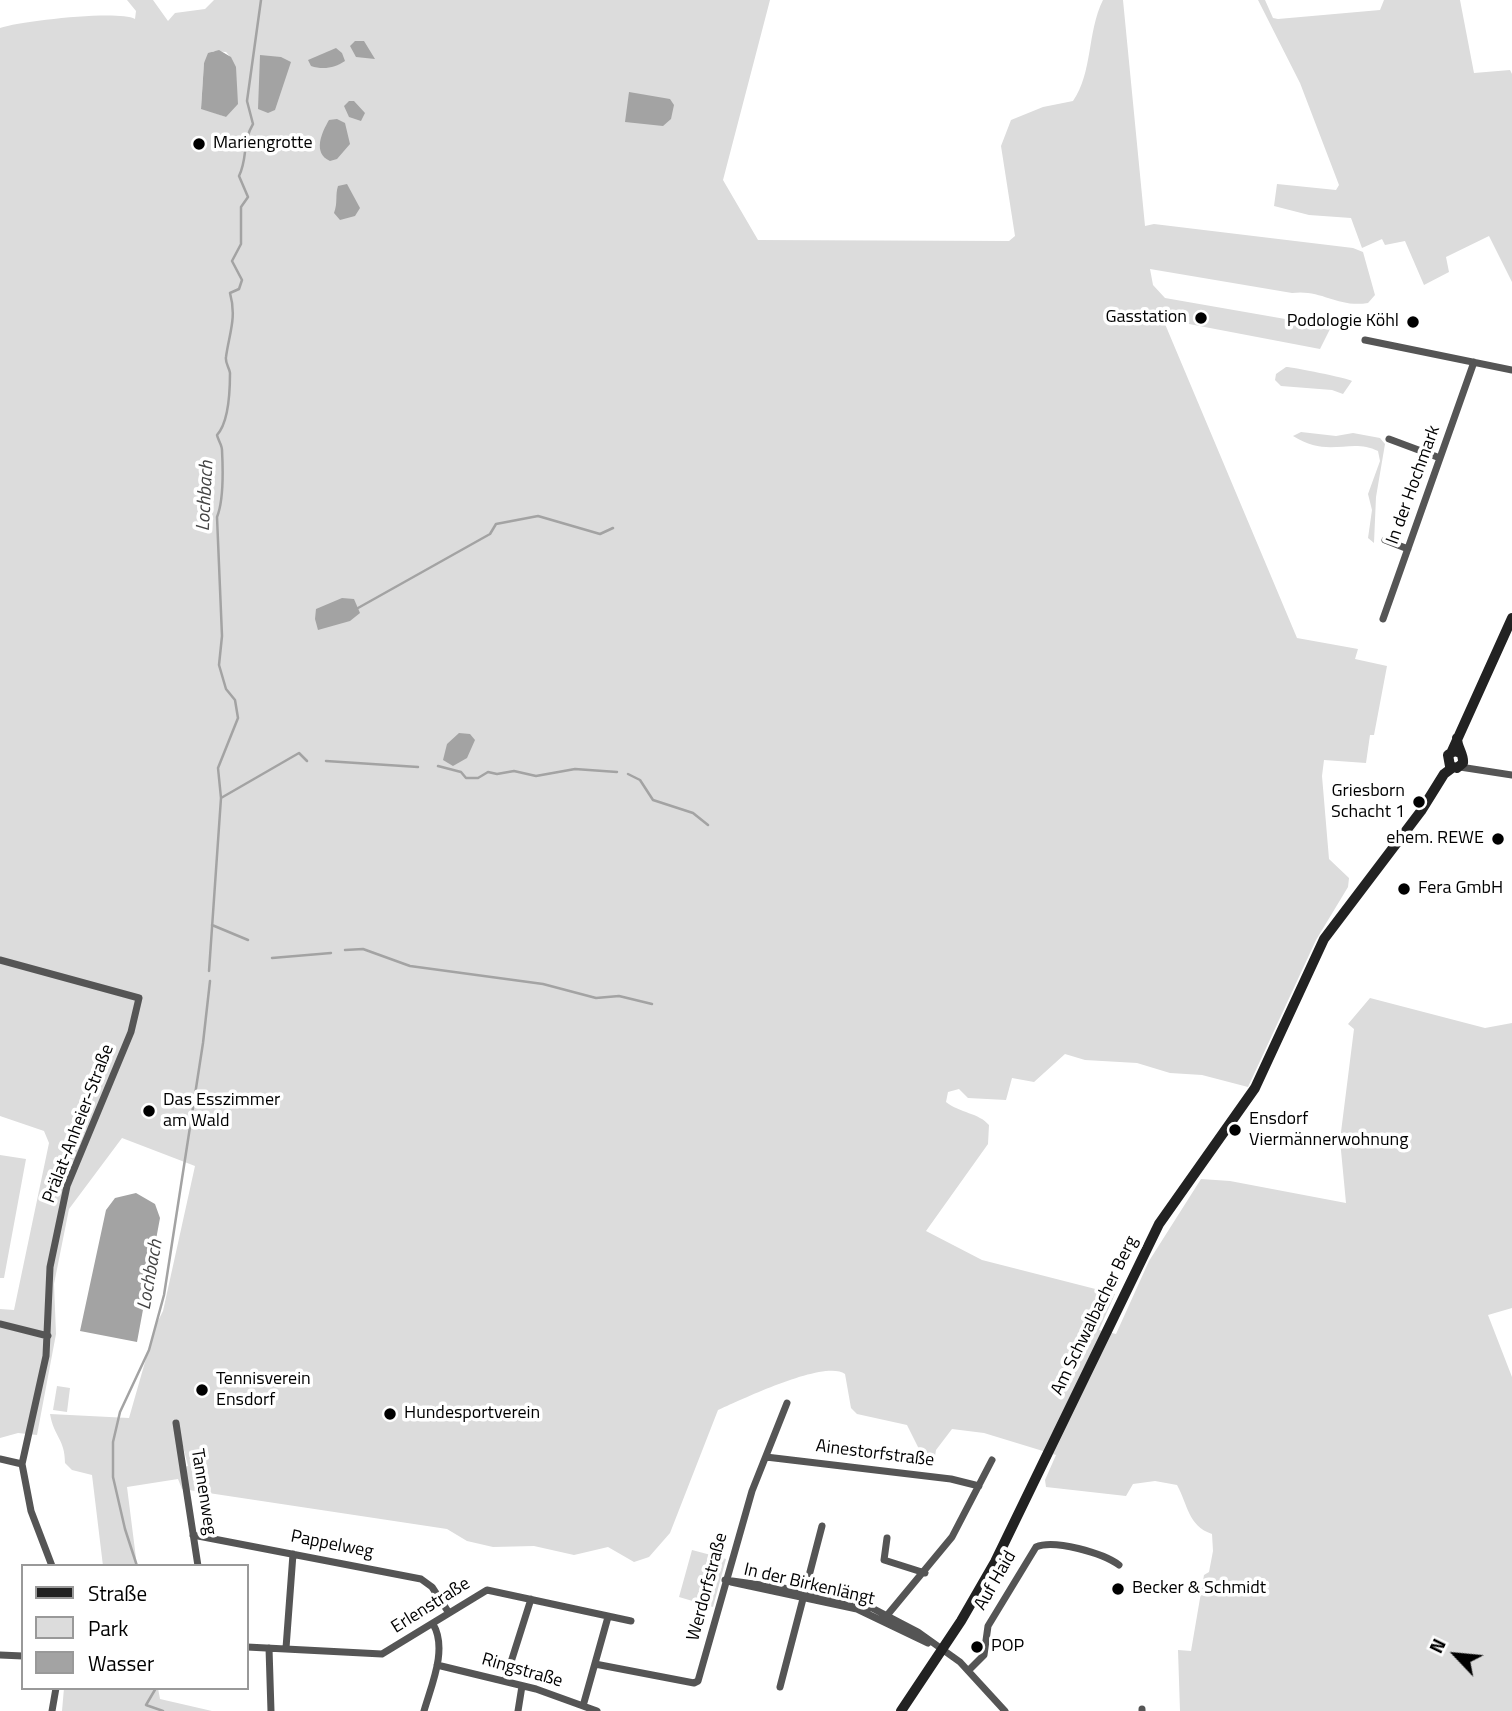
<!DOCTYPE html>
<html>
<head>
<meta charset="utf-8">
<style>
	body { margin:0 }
	#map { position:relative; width:1512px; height:1711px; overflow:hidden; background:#fff; font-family:"Titillium Web",sans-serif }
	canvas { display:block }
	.legend { position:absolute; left:21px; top:1564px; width:228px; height:126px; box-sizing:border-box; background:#fff; border:2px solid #999; margin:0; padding:9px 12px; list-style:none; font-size:21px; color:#000 }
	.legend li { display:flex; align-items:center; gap:14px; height:35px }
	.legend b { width:35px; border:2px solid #999 }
	.north { position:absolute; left:1421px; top:1620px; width:70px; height:70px; -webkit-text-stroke:5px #fff; paint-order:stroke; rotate:296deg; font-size:19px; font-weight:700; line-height:28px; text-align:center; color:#000 }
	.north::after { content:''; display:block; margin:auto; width:24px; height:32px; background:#000; clip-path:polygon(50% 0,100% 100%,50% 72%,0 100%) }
</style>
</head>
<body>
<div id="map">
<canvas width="1512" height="1711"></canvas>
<ul class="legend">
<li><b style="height:9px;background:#222"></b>Straße</li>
<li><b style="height:19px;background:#dcdcdc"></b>Park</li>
<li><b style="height:19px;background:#a3a3a3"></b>Wasser</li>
</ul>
<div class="north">N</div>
</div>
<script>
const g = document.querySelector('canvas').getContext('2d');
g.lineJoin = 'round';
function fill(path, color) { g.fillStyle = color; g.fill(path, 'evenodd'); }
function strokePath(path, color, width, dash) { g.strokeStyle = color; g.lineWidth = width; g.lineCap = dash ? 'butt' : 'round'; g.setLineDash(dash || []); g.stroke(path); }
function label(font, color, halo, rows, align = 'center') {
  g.font = font + ' "Titillium Web",sans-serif'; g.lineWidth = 7; g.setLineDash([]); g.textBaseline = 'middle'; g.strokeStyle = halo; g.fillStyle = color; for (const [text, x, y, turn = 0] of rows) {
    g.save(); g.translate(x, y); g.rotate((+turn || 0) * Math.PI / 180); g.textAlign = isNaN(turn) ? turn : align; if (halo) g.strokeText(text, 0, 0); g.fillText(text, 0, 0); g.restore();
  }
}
fill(new Path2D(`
	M127 0H153L168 21 175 13 205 9 214 0H770L723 180 758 240 1009 241 1015 236 1001 146 1011 120 1043 107 1073 101C1093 72 1087 32 1103 0H1123L1145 226 1154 224 1353 248 1363 252 1375 295 1368 303C1337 308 1322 289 1292 293L1150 269 1153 285 1165 298 1331 327 1320 349 1168 320 1165 324 1297 638 1358 649 1355 659 1387 666 1374 735H1370L1366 763 1324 760 1322 776 1329 859 1349 878 1348 887 1316 940 1248 1087 1202 1075 1170 1073 1137 1063 1085 1060 1065 1054 1034 1082 1012 1078 1006 1100 968 1098 959 1089 948 1092 946 1102C960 1113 979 1113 989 1125L988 1144 926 1231 982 1260 1115 1294 1099 1330 1116 1334 1149 1261 1201 1179 1230 1181 1346 1203 1340 1140 1354 1029 1348 1024 1370 998 1485 1028 1512 1023V1308L1488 1315 1512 1377V1711H1180L1178 1650 1191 1651 1204 1575 1209 1572 1213 1551 1212 1534C1188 1526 1188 1505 1177 1485L1155 1481 1133 1484 1126 1496 1046 1487 1045 1480 1056 1455 984 1433 952 1429 936 1450 933 1468 920 1466 919 1449 907 1425 857 1414 851 1408 845 1374C825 1359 741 1400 718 1410L670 1533 649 1557 634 1562 608 1547 574 1555 534 1546 493 1547 467 1541 447 1529 182 1489 178 1479 127 1487 137 1566H103L92 1475 72 1470 65 1463C65 1439 54 1437 50 1414L129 1418 155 1327 163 1311 195 1166 122 1138 69 1209 54 1284 56 1334 37 1435 18 1433 0 1438V1309L14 1310 49 1143 44 1131 0 1116V28C22 21 117 10 135 19L136 11ZM213 51 226 52C244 71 232 94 226 117L201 108 204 63ZM176 1419 188 1466 181 1468 173 1420Z
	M1258 0H1265L1273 18 1278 19 1380 10 1384 0H1460L1474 73 1510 70 1512 74V282L1489 236 1446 257 1449 272 1424 285 1405 241 1385 245 1382 239 1362 248 1351 218 1309 215 1274 206 1277 184 1336 190 1339 185 1300 83Z
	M1286 367C1293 367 1347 378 1352 381L1343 394 1332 390 1281 386 1275 380 1276 374Z
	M1301 432 1336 436 1353 433 1380 438 1385 444 1376 497 1374 543 1368 538 1372 510 1368 494 1380 461 1378 451C1350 437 1329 459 1293 436Z
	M0 1155 26 1159 4 1278H0Z
	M57 1386 70 1388 67 1412 53 1410Z
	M692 1550 726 1559 713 1607 679 1597Z
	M64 1688H158L160 1699 212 1711H62Z`), '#dcdcdc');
fill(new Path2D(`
	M355 41H364L375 59 356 57 350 46Z
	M336 48 342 53 345 61C335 68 323 70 311 66L308 60Z
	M219 50 231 57 236 67 238 104 226 117 201 109 204 63 208 53Z
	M260 55 281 57 291 62 275 110 268 113 258 109Z
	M629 92 670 99 674 105 671 119 663 126 625 122Z
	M349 101H354L365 113 361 121 349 117 344 106Z
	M337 119 345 123 350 144 337 159 330 161C312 153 322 132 329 120Z
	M347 184 360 208 355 216 340 220 334 213C338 203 335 195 338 186Z
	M342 598 354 599 360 613 350 621 318 630 315 619 316 609Z
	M459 733 470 734 475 740 467 758 453 766 443 760 447 744Z
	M136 1193 155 1204 160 1218 137 1342 80 1331 106 1210 115 1198Z`), '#a3a3a3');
strokePath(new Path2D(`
	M358 608 490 534 496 524 538 516 600 534 613 528
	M326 761 418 767
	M438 766 461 772 466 778H478L488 772 497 774 514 771 536 776 575 769 617 772
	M628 774 640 780 653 800 693 813 708 825
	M221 798 299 753 307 761
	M212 925 248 940
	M345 950 363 949 410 966 543 984 596 998 619 996 652 1004
	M272 958 331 953
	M209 971 221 798 218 768 238 718 235 700 226 689 219 665 222 636 217 517C224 500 223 469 222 450 222 445 218 440 217 435 229 422 230 391 230 373 229 367 225 363 226 357 229 334 237 318 230 293L239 289 242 280 232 261 241 244V207L248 197 239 176C248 158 242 142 253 124L247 101 261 0
	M137 1566 125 1529 113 1477V1442L120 1412 149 1350 164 1295 203 1043 210 981
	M156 1688 146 1705 163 1711`), '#a3a3a3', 2.5);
strokePath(new Path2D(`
	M1365 340 1512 370
	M1389 439 1440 458
	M1385 540 1408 549
	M1383 619 1474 362
	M1460 767 1512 775
	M0 960 139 998 131 1032 67 1186 50 1267 46 1356 22 1464 31 1511 52 1566
	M0 1324 48 1336
	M176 1423 198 1566
	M766 1457 951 1479 979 1486
	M0 1459 22 1464
	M193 1535 421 1579 432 1587 449 1613
	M887 1538 884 1560 925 1573
	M725 1580 804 1591 872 1608 918 1632 960 1662 1005 1711
	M731 1582 857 1609 928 1643
	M884 1619 952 1537 992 1460
	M247 1647 382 1654 487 1590 631 1621
	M269 1648 271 1711
	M286 1648 293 1554
	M0 1655 23 1656
	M595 1664 694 1683 698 1681 752 1491 787 1403
	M437 1665 536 1689 597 1711
	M969 1670 984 1655 988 1626 1036 1547C1054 1539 1103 1553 1119 1565
	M505 1681 531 1599
	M780 1687 822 1526
	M583 1706 608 1617
	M52 1711 56 1688
	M424 1711C431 1686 448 1649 433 1624
	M518 1711 522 1686
	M1142 1711V1709`), '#555', 7);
strokePath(new Path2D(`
	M1457 738C1457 748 1464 754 1463 763L1457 768 1450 766 1448 755 1454 751 1461 753
	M1452 751 1512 618
	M901 1711 961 1621 995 1562 1159 1224 1255 1088 1324 939 1421 811 1444 774 1452 768`), '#222', 10);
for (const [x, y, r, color] of [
	[199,144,7,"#000"],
	[1201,318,7,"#000"],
	[1413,322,7,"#000"],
	[1419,802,7,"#000"],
	[1498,839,7,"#000"],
	[1404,889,7,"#000"],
	[149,1111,7,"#000"],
	[1235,1130,7,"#000"],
	[202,1390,7,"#000"],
	[390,1414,7,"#000"],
	[1118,1589,7,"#000"],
	[977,1647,7,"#000"]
]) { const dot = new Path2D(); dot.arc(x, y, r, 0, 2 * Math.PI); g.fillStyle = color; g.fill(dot); strokePath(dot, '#fff', 2.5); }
label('18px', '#000', '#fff', [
	["Mariengrotte",213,144],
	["Gasstation",1187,318,"right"],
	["Podologie Köhl",1399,322,"right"],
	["Griesborn",1405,792,"right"],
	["Schacht 1",1405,813,"right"],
	["ehem. REWE",1484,839,"right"],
	["Fera GmbH",1418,889],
	["Das Esszimmer",163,1101],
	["am Wald",163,1122],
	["Ensdorf",1249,1120],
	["Viermännerwohnung",1249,1141],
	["Tennisverein",216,1380],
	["Ensdorf",216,1401],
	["Hundesportverein",404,1414],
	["Becker & Schmidt",1132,1589],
	["POP",991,1647]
], 'left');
label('18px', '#000', '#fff', [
	["In der Hochmark",1414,485,-70],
	["Prälat-Anheier-Straße",79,1124,-69],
	["Am Schwalbacher Berg",1095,1316,-64],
	["Ainestorfstraße",875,1454,7],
	["Tannenweg",203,1492,81],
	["Pappelweg",332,1545,11],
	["Auf Haid",996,1581,-60],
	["In der Birkenlängt",809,1585,13],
	["Werdorfstraße",708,1587,-75],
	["Erlenstraße",431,1606,-32],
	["Ringstraße",522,1671,16]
]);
label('italic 19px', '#444', '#fff', [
	["Lochbach",206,496,-87],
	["Lochbach",151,1275,-80]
]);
</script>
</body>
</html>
